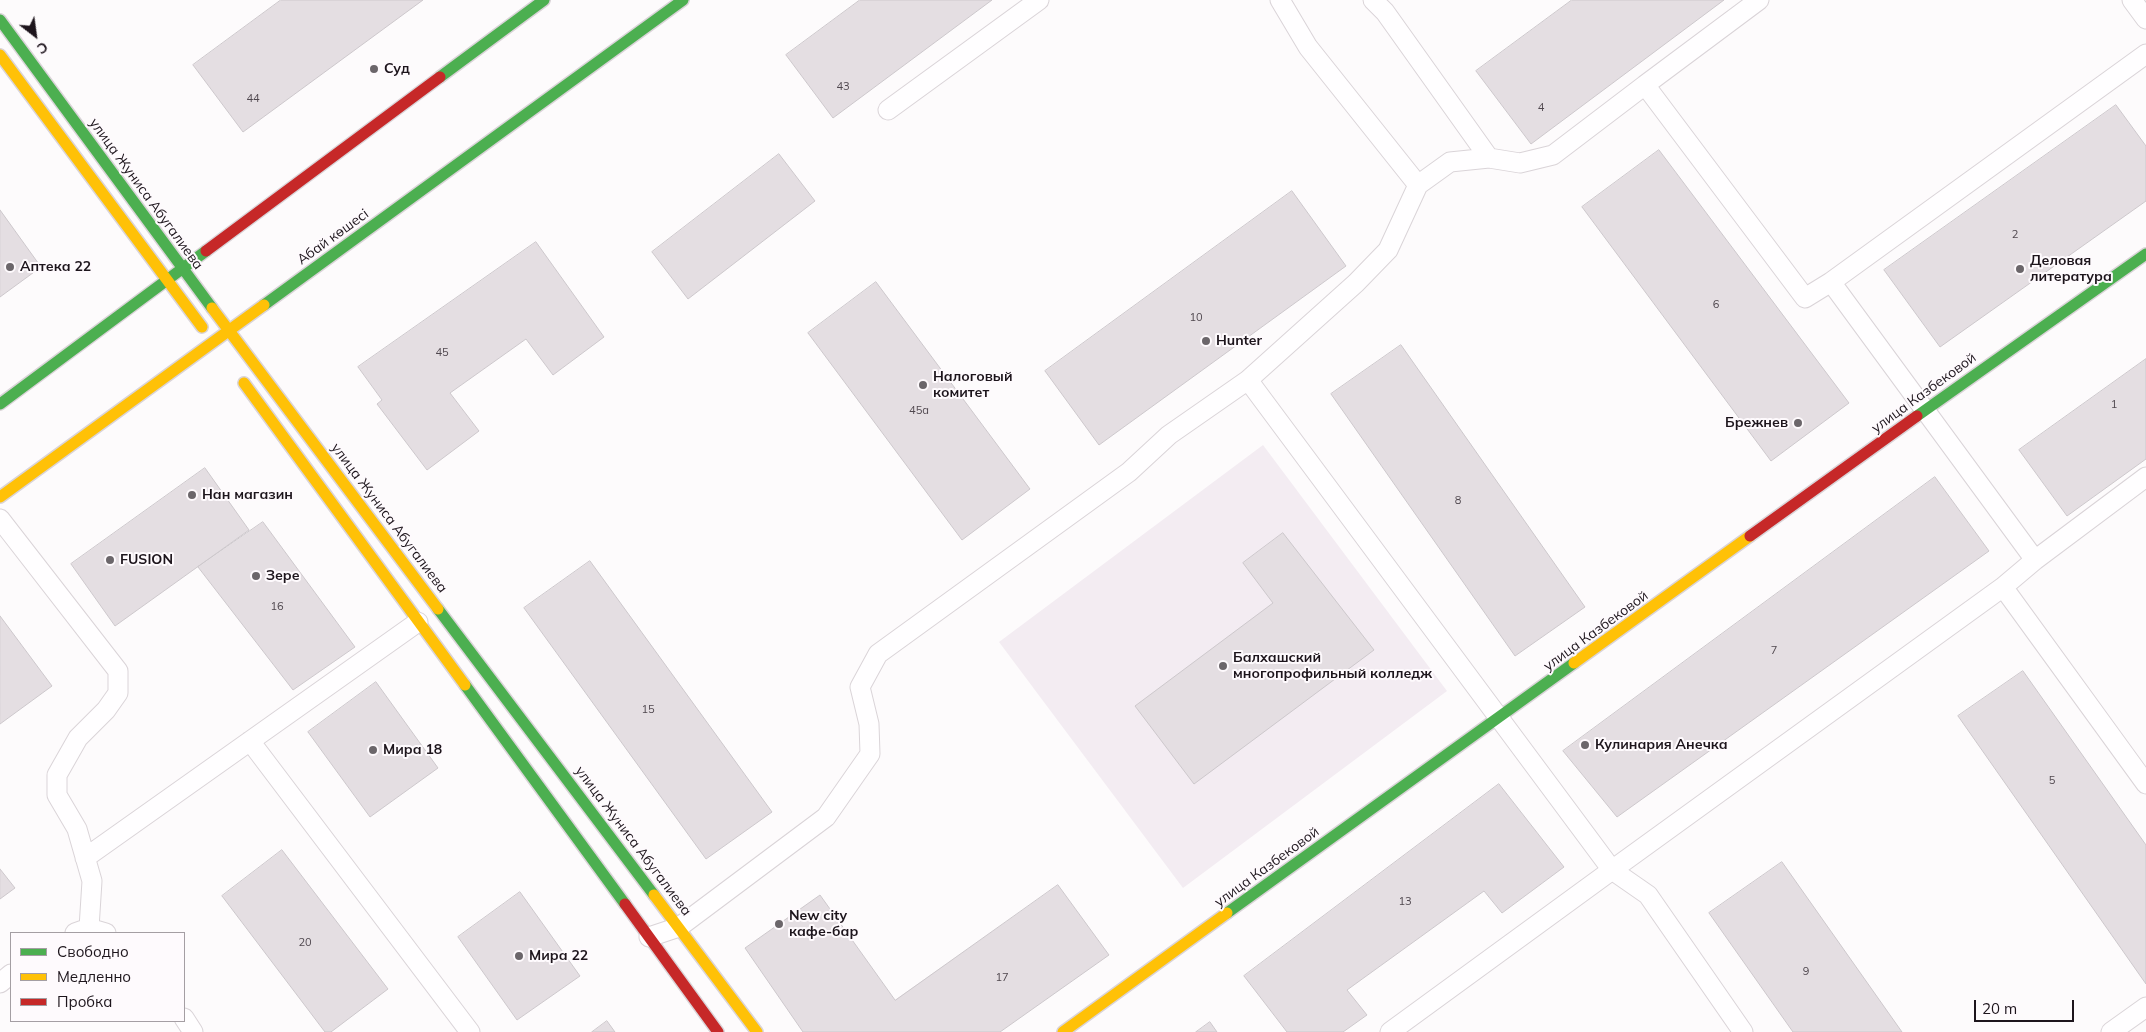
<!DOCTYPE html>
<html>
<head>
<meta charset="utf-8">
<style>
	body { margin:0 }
	#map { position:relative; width:2146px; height:1032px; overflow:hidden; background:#fdfbfc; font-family:Mulish,sans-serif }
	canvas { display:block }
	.legend { position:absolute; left:10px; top:932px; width:175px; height:90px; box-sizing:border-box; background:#fefafd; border:1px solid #a49ea3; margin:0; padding:6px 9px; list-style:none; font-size:15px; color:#1d151c }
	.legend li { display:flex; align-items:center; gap:10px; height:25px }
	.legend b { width:25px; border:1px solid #a49ea3 }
	.north { position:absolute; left:10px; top:10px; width:50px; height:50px; -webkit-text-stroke:4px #fefafd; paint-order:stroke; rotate:150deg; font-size:14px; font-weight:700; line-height:20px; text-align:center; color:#1d151c }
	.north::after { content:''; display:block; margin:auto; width:18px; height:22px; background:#1d151c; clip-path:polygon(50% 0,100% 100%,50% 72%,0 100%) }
	.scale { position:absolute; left:1974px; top:1000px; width:100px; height:22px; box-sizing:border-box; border:2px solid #1d151c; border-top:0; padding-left:6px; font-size:15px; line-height:18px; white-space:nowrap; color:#1d151c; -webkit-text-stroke:4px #fefafd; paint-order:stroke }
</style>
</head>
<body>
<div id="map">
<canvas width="2146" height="1032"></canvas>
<ul class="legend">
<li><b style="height:6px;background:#4caf50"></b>Свободно</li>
<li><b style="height:6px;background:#ffc107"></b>Медленно</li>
<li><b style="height:6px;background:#c62828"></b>Пробка</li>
</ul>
<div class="north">С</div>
<div class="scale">20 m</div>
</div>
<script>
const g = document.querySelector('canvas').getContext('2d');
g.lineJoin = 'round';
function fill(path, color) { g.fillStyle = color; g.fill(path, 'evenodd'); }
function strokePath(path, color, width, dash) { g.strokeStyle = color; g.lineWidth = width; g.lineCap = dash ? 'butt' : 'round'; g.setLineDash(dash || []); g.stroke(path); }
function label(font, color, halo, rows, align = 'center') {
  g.font = font + ' Mulish,sans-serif'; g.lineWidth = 4; g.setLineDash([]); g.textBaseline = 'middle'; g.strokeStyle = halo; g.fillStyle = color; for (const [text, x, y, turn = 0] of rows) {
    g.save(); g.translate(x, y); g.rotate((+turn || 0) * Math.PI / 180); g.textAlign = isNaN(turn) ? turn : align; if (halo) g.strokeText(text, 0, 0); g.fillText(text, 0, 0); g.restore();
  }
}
fill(new Path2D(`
	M1263 445 1447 691 1183 888 999 642Z`), '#f3ecf2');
const building = new Path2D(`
	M281 0H423L243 132 193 65Z
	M860 0H992L833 118 786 55Z
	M1572 0H1724L1531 144 1476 71Z
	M2116 105 2146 146V201L1940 347 1884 270Z
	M1659 150 1849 403 1771 461 1582 207Z
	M779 154 815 201 688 299 652 252Z
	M1292 191 1346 266 1099 445 1045 371Z
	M0 210 41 267 0 297Z
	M536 242 604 337 553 375 526 339 450 393 479 431 427 470 377 404 382 400 358 367Z
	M876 282 1030 489 962 540 808 333Z
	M1401 345 1585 607 1515 656 1331 394Z
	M2146 359V459L2067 516 2019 450Z
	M205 468 249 530 115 626 71 564Z
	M1935 477 1989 551 1617 817 1563 751Z
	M263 522 355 647 293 690 198 567Z
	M1283 533 1374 650 1194 784 1135 706 1273 603 1243 563Z
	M590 561 772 812 706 859 524 608Z
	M0 616 52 686 0 724Z
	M2023 671 2146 845V984L1958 716Z
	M376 682 438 768 370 817 308 732Z
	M1499 784 1564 867 1502 913 1484 891 1347 990 1367 1015 1343 1032H1287L1244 976Z
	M282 850 388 989 331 1032H325L222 896Z
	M1782 862 1902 1032H1793L1709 913Z
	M0 869 15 888 0 899Z
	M1058 885 1109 955 1000 1032H803L745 948 820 895 895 1000Z
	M520 892 580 976 517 1020 458 937Z
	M607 1021 615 1032H592Z
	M1210 1022 1217 1032H1196Z`);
fill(building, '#e4dee2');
strokePath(building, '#cdc8cc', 1);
const lane = new Path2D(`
	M1280 0 1308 47 1418 185
	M1373 0 1385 12 1489 158
	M1759 0 1645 85 1805 298 1831 282
	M2132 0 2146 19
	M2146 54 1831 282 2035 560 2146 477
	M888 110 1039 0
	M1248 380 1612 870 2003 587 2035 560
	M0 519 118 671V693L106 710 78 738 57 775V795L77 829 92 881 89 928
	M2003 587 2146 784
	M250 741 470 1032
	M85 858 418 622
	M75 933 89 928 106 933
	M649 937 679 927 826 817 870 754 869 724 860 687 878 654 1129 472 1169 435 1248 380 1356 283 1388 250 1418 185 1450 162 1489 158 1520 163 1553 155 1645 85
	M0 983 11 974
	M184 1018 193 1032
	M1390 1032 1612 870 1648 895 1743 1032
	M2111 1032 2146 1007`);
const fast = new Path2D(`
	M0 20 212 308
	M440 77 544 0
	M264 305 683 0
	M0 404 206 251
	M1917 416 2146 254
	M438 609 654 895
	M465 685 625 904
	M1227 913 1574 663`);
const slow = new Path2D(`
	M0 55 202 327
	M212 308 438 609
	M244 383 465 685
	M0 497 264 305
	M1574 663 1750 536
	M654 895 757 1032
	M1063 1032 1227 913`);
const jam = new Path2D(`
	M206 251 440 77
	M1750 536 1917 416
	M625 904 718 1032`);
strokePath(lane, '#dad4d8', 21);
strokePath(fast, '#dad4d8', 14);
strokePath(slow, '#dad4d8', 14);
strokePath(jam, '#dad4d8', 14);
strokePath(lane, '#fffeff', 19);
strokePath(fast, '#4caf50', 11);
strokePath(slow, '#ffc107', 11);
strokePath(jam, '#c62828', 11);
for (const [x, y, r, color] of [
	[374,69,5,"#6b666a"],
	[10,267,5,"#6b666a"],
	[2020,269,5,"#6b666a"],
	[1206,341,5,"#6b666a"],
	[923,385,5,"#6b666a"],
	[1798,423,5,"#6b666a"],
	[192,495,5,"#6b666a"],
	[110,560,5,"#6b666a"],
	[256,576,5,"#6b666a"],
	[1223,666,5,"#6b666a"],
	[1585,745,5,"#6b666a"],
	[373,750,5,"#6b666a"],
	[779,924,5,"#6b666a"],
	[519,956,5,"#6b666a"]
]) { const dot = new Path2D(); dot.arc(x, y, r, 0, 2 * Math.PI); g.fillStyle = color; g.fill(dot); strokePath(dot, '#fefafd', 2); }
label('11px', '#4f474e', null, [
	["43",843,87],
	["44",253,99],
	["4",1541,108],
	["2",2015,235],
	["6",1716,305],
	["10",1196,318],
	["45",442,353],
	["1",2114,405],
	["45а",919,411],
	["8",1458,501],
	["16",277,607],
	["7",1774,651],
	["15",648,710],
	["5",2052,781],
	["13",1405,902],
	["20",305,943],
	["9",1806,972],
	["17",1002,978]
]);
label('bold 14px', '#1d151c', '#fefafd', [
	["Суд",384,69],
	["Деловая",2030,261],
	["литература",2030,277],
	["Аптека 22",20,267],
	["Hunter",1216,341],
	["Налоговый",933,377],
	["комитет",933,393],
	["Брежнев",1788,423,"right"],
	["Нан магазин",202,495],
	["FUSION",120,560],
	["Зере",266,576],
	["Балхашский",1233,658],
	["многопрофильный колледж",1233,674],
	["Кулинария Анечка",1595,745],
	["Мира 18",383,750],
	["New city",789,916],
	["кафе-бар",789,932],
	["Мира 22",529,956]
], 'left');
label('14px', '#1d151c', '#fefafd', [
	["улица Жуниса Абугалиева",146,194,54],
	["Абай көшесі",333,237,-36],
	["улица Казбековой",1924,393,-36],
	["улица Жуниса Абугалиева",389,518,53],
	["улица Казбековой",1596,631,-36],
	["улица Жуниса Абугалиева",633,841,53],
	["улица Казбековой",1267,867,-36]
]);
</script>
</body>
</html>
